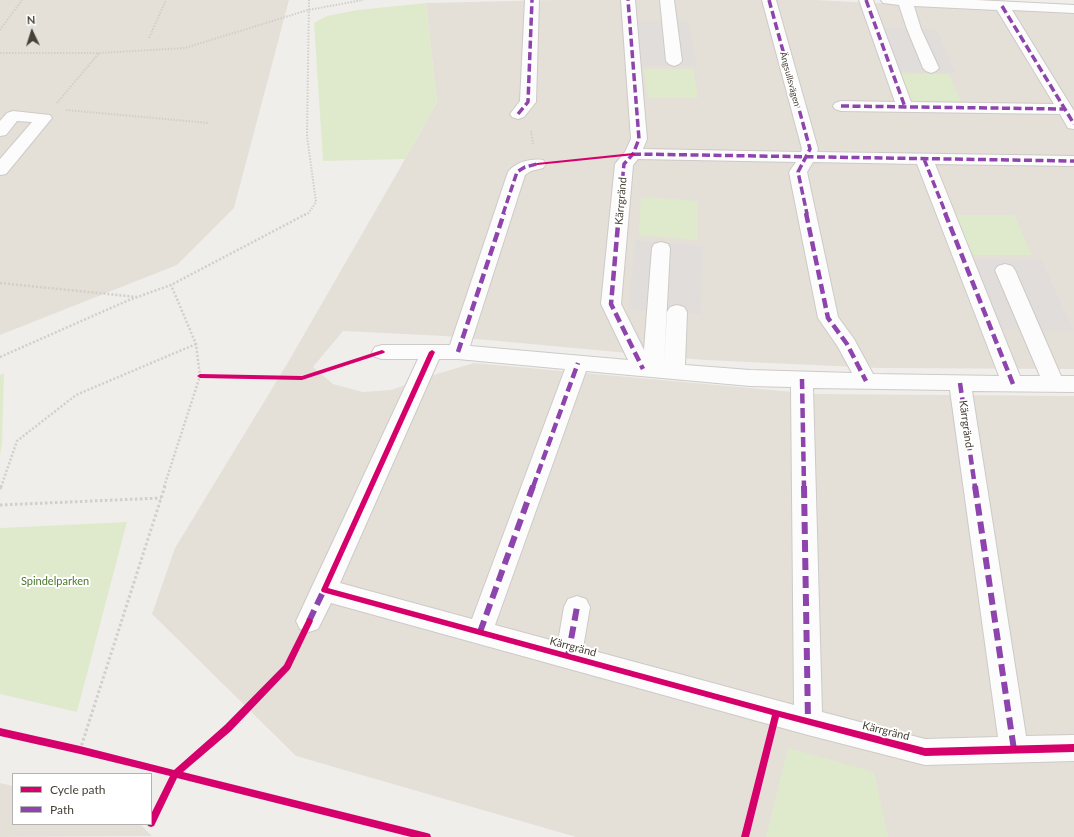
<!DOCTYPE html>
<html>
<head>
<meta charset="utf-8">
<style>
	body { margin:0 }
	#map { position:relative; width:1074px; height:837px; overflow:hidden; background:#f0eeeb; font-family:Lato,sans-serif }
	canvas { display:block }
	.legend { position:absolute; left:12px; top:773px; width:140px; height:52px; box-sizing:border-box; background:#fff; border:1px solid #b5b3af; margin:0; padding:5px 7px; list-style:none; font-size:12px; color:#464037 }
	.legend li { display:flex; align-items:center; gap:8px; height:20px }
	.legend b { width:20px; border:1px solid #b5b3af }
	.north { position:absolute; left:12px; top:12px; width:40px; height:40px; -webkit-text-stroke:3px #fff; paint-order:stroke; rotate:356deg; font-size:11px; font-weight:700; line-height:16px; text-align:center; color:#464037 }
	.north::after { content:''; display:block; margin:auto; width:14px; height:18px; background:#464037; clip-path:polygon(50% 0,100% 100%,50% 72%,0 100%) }
</style>
</head>
<body>
<div id="map">
<canvas width="1074" height="837"></canvas>
<ul class="legend">
<li><b style="height:5px;background:#d6006c"></b>Cycle path</li>
<li><b style="height:5px;background:#8e44ad"></b>Path</li>
</ul>
<div class="north">N</div>
</div>
<script>
const g = document.querySelector('canvas').getContext('2d');
g.lineJoin = 'round';
function fill(path, color) { g.fillStyle = color; g.fill(path, 'evenodd'); }
function strokePath(path, color, width, dash) { g.strokeStyle = color; g.lineWidth = width; g.lineCap = dash ? 'butt' : 'round'; g.setLineDash(dash || []); g.stroke(path); }
function label(font, color, halo, rows, align = 'center') {
  g.font = font + ' Lato,sans-serif'; g.lineWidth = 4; g.setLineDash([]); g.textBaseline = 'middle'; g.strokeStyle = halo; g.fillStyle = color; for (const [text, x, y, turn = 0] of rows) {
    g.save(); g.translate(x, y); g.rotate((+turn || 0) * Math.PI / 180); g.textAlign = isNaN(turn) ? turn : align; if (halo) g.strokeText(text, 0, 0); g.fillText(text, 0, 0); g.restore();
  }
}
fill(new Path2D(`
	M0 0H289L234 208 177 265 0 335Z
	M552 0H816L1074 13V369L878 368 704 360 444 336 343 331 313 367 333 384 363 392 391 390 440 373 474 363 816 394 1074 396V837H576L296 756 152 614 175 548 287 364 396 175 437 102 426 3Z
	M0 783 13 786V824H140L152 836 0 837Z`), '#e4e0d8');
fill(new Path2D(`
	M426 3 437 102 405 159 323 161 314 23 327 16 357 10Z
	M644 69H693L698 98H648Z
	M899 74H949L962 104 911 103Z
	M641 197 698 201V240L639 235Z
	M956 215H1014L1032 255H972Z
	M4 373 2 443 0 456V375Z
	M127 522 77 712 0 694V528Z
	M788 748 874 772 888 837H766Z`), '#dfeacc');
fill(new Path2D(`
	M635 21H688L697 66H640Z
	M882 28 936 29 956 73 900 72Z
	M635 240 703 246 701 314 629 309Z
	M973 259 1041 260 1074 331 1001 330Z`), '#e0dddb');
const minor = new Path2D(`
	M525 0H539L536 102 524 117 518 119 512 117 510 114 520 101Z
	M621 0H635L647 139 643 149 801 152 802 149 762 0H776L818 149 817 152 1074 156V166L935 164 1020 376H1040L995 270 998 266 1005 264 1012 266 1015 270 1061 376H1074V392L972 391 1026 736 1074 735V761L925 765 808 735 331 603 318 629 309 632 300 629 296 621 418 359H382L375 357 372 352 375 347 382 345H450L508 172C515 162 532 158 543 160L546 164 543 168 531 171 525 175 470 346 628 360 601 304 615 164 625 152 631 139ZM638 159 796 162 789 172 818 318 838 347 852 373 750 370 685 365 687 312 684 307 677 305 670 307 667 312 664 363 670 248 668 244 661 242 654 244 652 248 644 350 621 304 633 165ZM813 162 917 164 999 376 873 374 854 339 838 317 807 172ZM439 359H458L565 369 472 619 340 583ZM586 371 750 386 791 387 794 705 583 648 590 607 586 599 577 596 568 599 564 607 558 642 495 625ZM813 388 950 390 998 737 925 739 822 712Z
	M660 0H674L682 61 679 64 674 66 669 64 666 61Z
	M859 0H873L911 102 1054 104 997 10 914 6 921 29 939 68 936 71 931 73 926 71 923 68 907 29 899 5 883 3 881 0H976L1074 5V13L1012 10 1074 111V129L1068 128 1060 114 841 111 835 109 833 106 835 103 841 101 895 102Z
	M13 111 50 115 52 118 6 174 0 175V159L32 122 17 121 6 135 0 136V121L7 113Z`);
strokePath(minor, '#cdcac7', 2);
strokePath(new Path2D(`
	M0 30 22 0
	M149 38 166 0
	M0 53H99L185 48 308 10 363 0
	M57 103 99 53
	M66 110 209 123
	M531 131 533 144
	M308 214 316 202 307 136 309 0`), '#d1cecb', 2, [1.5, 1.5]);
strokePath(new Path2D(`
	M0 283 137 297
	M0 357 129 300 171 285 308 213
	M1 487 17 441 76 395 196 344
	M164 487 200 376 196 344 171 285`), '#d1cecb', 2.5, [2, 2]);
strokePath(new Path2D(`
	M0 489 1 486
	M0 505 161 498
	M80 750 165 486`), '#d1cecb', 3, [2.5, 2.5]);
fill(minor, '#fdfcfc');
strokePath(new Path2D(`
	M769 0 810 149 798 172 807 214
	M866 0 905 107
	M1002 6 1074 124
	M841 106 1064 109
	M518 114 528 102 532 0
	M633 154 1074 161
	M924 159 946 214
	M503 214 517 172 525 167 537 164
	M619 214 624 164 633 154 639 139 628 0`), '#8e44ad', 3.5, [8, 3.5]);
strokePath(new Path2D(`
	M619 213 611 304 643 369
	M806 213 828 318 847 344 866 381
	M945 213 1013 384
	M458 352 504 213
	M802 379 804 487
	M960 383 975 487
	M533 487 578 363`), '#8e44ad', 4.5, [10, 4.5]);
strokePath(new Path2D(`
	M804 486 808 722
	M975 486 1014 750
	M309 621 324 590
	M480 632 533 486
	M568 656 577 607`), '#8e44ad', 6, [12, 6]);
fill(new Path2D(`
	M633 153 635 154V155L537 165 535 164 537 163Z
	M382 350 384 351 385 352 384 353 302 380 200 378 197 376 200 374 302 376Z
	M432 350 435 352 328 588 776 710 925 748 1074 744V752L925 756 779 717 749 837H741L772 715 322 592 321 590 429 352Z
	M309 618 311 619 313 621 290 669 231 731 183 772 427 833 430 834 431 837H411L177 778 154 826 151 827 148 826 147 824H151V814L170 776 80 754 0 736V728L80 746 174 770 225 725 284 665 307 619Z`), '#d6006c');
label('9px', '#464037', '#fff', [
	["Ängsullsvägen",790,79,75]
]);
label('11px', '#464037', '#fff', [
	["Kärrgränd",621,201,-85],
	["Kärrgränd",966,424,82],
	["Kärrgränd",573,647,15],
	["Kärrgränd",886,731,14]
]);
label('11px', '#4c762c', '#fff', [
	["Spindelparken",55,581]
]);
</script>
</body>
</html>
